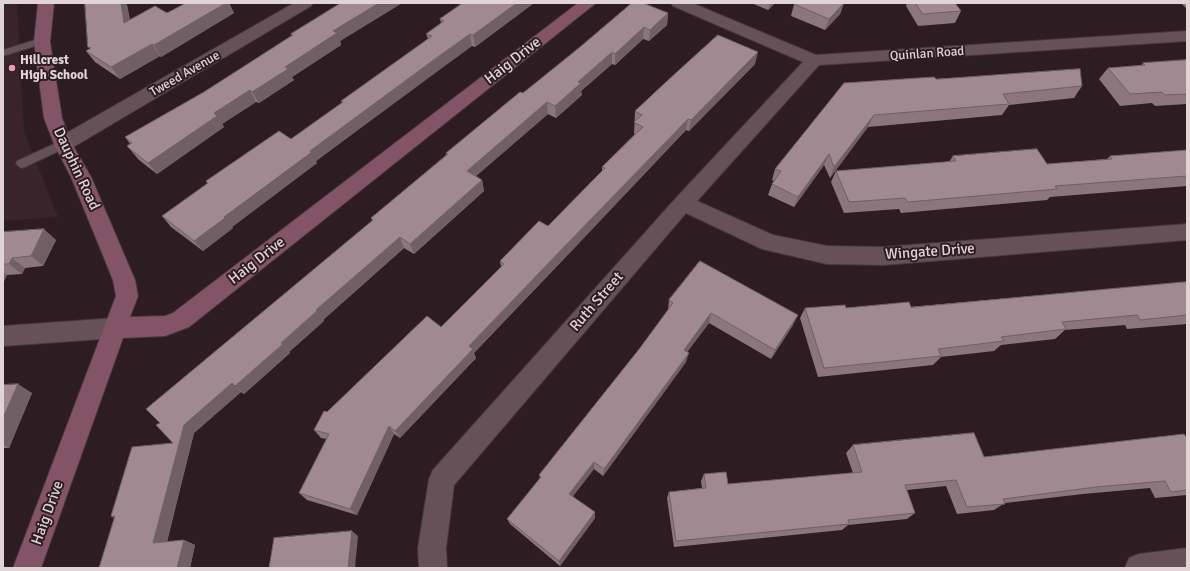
<!DOCTYPE html>
<html>
<head>
<meta charset="utf-8">
<style>
	body { margin:0 }
	#map { position:relative; width:1190px; height:571px; overflow:hidden; background:#2d1c22; font-family:Signika,sans-serif }
	canvas { display:block }
	.frame { position:absolute; inset:0; border:4px solid #e0d4d7; pointer-events:none }
</style>
</head>
<body>
<div id="map">
<canvas width="1190" height="571"></canvas>
<div class="frame"></div>
</div>
<script>
const g = document.querySelector('canvas').getContext('2d');
g.lineJoin = 'round';
function fill(path, color) { g.fillStyle = color; g.fill(path, 'evenodd'); }
function strokePath(path, color, width, dash) { g.strokeStyle = color; g.lineWidth = width; g.lineCap = dash ? 'butt' : 'round'; g.setLineDash(dash || []); g.stroke(path); }
function label(font, color, halo, rows, align = 'center') {
  g.font = font + ' Signika,sans-serif'; g.lineWidth = 4; g.setLineDash([]); g.textBaseline = 'middle'; g.strokeStyle = halo; g.fillStyle = color; for (const [text, x, y, turn = 0] of rows) {
    g.save(); g.translate(x, y); g.rotate((+turn || 0) * Math.PI / 180); g.textAlign = isNaN(turn) ? turn : align; if (halo) g.strokeText(text, 0, 0); g.fillText(text, 0, 0); g.restore();
  }
}
fill(new Path2D(`
	M3 3H17L24 132 58 217 3 221Z`), '#3a242c');
const lane = new Path2D(`
	M42 38 45 39V43L3 56V50Z
	M63 140 67 141 68 144 67 147 25 167 21 168 16 164 17 161Z`);
const street = new Path2D(`
	M294 3H313L311 6 70 149 63 151 56 149 54 144 56 139Z
	M671 3H692L816 55 1187 31V41L819 65 697 201 773 235 827 246 884 247 1187 224V240L884 265 827 264 762 249 686 213 454 485 446 548 447 568H419L418 548 429 479 433 470 676 198 803 62 673 6Z
	M116 318 124 321 127 328 124 335 116 338 3 346V326Z
	M1187 548V568H1125L1129 558 1139 554Z`);
const secondary = new Path2D(`
	M38 3H54L50 42 62 118 72 144 91 177 135 280 138 296 130 317 165 316 173 313 578 3H596L189 327 165 336 123 338 41 568H13L116 296 113 280 71 177 54 144 44 118 34 42Z`);
strokePath(lane, '#46373d', 2);
strokePath(street, '#46373d', 2);
strokePath(secondary, '#46373d', 2);
fill(lane, '#665158');
fill(street, '#665158');
fill(secondary, '#835366');
fill(new Path2D(`
	M186 3H229L234 13 161 57 160 56 120 79 95 62 86 51 90 49 88 47 127 5 130 20 167 13Z
	M341 3H402L340 41 341 45 292 77 294 80 259 103 256 102 222 124 224 127 157 174 139 160 127 146 130 144 125 137 204 92 285 40 292 35 291 34Z
	M463 3H534L475 47 472 46 442 67 316 161 317 163 232 227 233 228 203 251 171 227 162 216 207 184 206 181 291 139 342 103 341 101 428 39 426 34 441 23 440 19Z
	M751 3H775L768 10Z
	M844 3 840 14 825 30 791 16 794 4Z
	M907 3H955L961 11 955 23 918 26 906 6Z
	M1181 3H1187V9Z
	M668 13 667 25 649 41 643 39 615 65 612 64 581 91 582 95 556 118 548 114 476 176 482 180 484 191 414 254 404 248 323 320 324 321 289 352 290 353 244 394 241 392 194 433 167 542 184 540 195 545 190 568H99L114 518 111 516 173 443 372 221 371 218 446 155V153L523 93Z
	M1187 60V104L1155 106 1152 103 1120 106 1099 79 1108 68 1141 66 1143 63Z
	M755 64 689 131 686 130 562 261 474 353 476 358 400 438 394 434 357 515 307 500 299 493 327 439 321 438 314 430 327 412 441 327 501 267 500 261 548 226 602 171V167L635 134H634L635 111Z
	M936 79 1082 86 1074 98 1009 105 1002 115 868 127 830 178 824 165 794 207 768 195 772 184 774 181 772 180 775 169Z
	M1187 150V186L1050 197 1047 200 901 213 899 209 844 213 831 182 836 171 949 162 953 156 1047 164 1107 159 1110 156Z
	M3 232 56 240 43 266 25 268 22 274 7 275 4 281H3Z
	M1187 282V324L1127 329 1125 325 1065 330 1055 339 1001 345 994 351 941 357 933 365 818 377 800 318 805 308 911 307Z
	M669 300 793 325 771 359 709 323 687 352 686 362 603 476 594 469 573 496 595 518 560 566 510 524 507 519 540 478 539 475 640 348 668 310Z
	M3 385 32 393 9 448H3Z
	M1187 438V495L1155 498 1150 488 1083 494 1005 503 994 510 957 514 946 486 907 490 915 513 907 519 848 525 842 530 674 547 667 498 669 492 702 488 701 481 704 474 728 484 853 473 846 453 853 445 984 457Z`), '#8a767c');
fill(new Path2D(`
	M121 3H126L127 5 132 35 124 23Z
	M226 3H229L234 13 161 57 154 45Z
	M379 3H402L340 41 341 45 292 77 294 80 259 103 252 92 333 31Z
	M517 3H534L475 47 473 35Z
	M770 3H775L768 10Z
	M844 3 840 14 825 30 829 19Z
	M668 13 667 25 649 41 650 30Z
	M644 27 643 39 615 65V54Z
	M470 34 472 46 316 161 317 163 232 227 233 228 203 251 194 241 224 217 310 151Z
	M152 44 160 56 120 79 111 67Z
	M612 52V64L581 91 582 95 556 118 555 106 578 82Z
	M758 52 755 64 689 131 691 120Z
	M250 90 256 102 222 124 224 127 157 174 148 163 214 113Z
	M547 102 548 114 469 182 467 171Z
	M874 115 868 127 830 178 834 167Z
	M688 119 686 130 474 353 476 358 400 438 395 431 469 346Z
	M829 154 824 165 794 207 798 197Z
	M482 180 484 191 414 254 410 244Z
	M44 229 56 240 43 266 31 256Z
	M400 237 404 248 323 320 324 321 289 352 290 353 244 394 235 386 316 310Z
	M12 258 25 268 22 274 9 264Z
	M3 272 7 275 4 281 3 280Z
	M711 313 709 323 682 359 684 350Z
	M798 315 793 325 771 359 775 350Z
	M689 353 686 362 603 476 604 469Z
	M232 383 241 392 194 433 165 549 153 543 184 425Z
	M18 384 32 393 9 448 3 445V418Z
	M389 426 394 434 357 515 350 509Z
	M594 462V469L570 500 569 494Z
	M595 512V518L560 566 559 561Z
	M352 531 358 536 355 568H348Z
	M184 540 195 545 190 568H177Z`), '#706065');
const building = new Path2D(`
	M85 3H121L124 23 155 6 167 13 186 3H226L154 45 152 44 111 67 86 51 91 48 88 47Z
	M341 3H379L333 31 337 33 285 67 288 69 252 92 250 90 214 113 217 116 148 163 130 149 127 146 132 143 125 137 204 92 285 40 293 35 291 34Z
	M463 3H517L473 35 470 34 439 56 310 151 312 152 224 217 225 218 194 241 162 216 208 183 206 181 279 131 291 139 343 102 341 101 432 36 426 34 444 21 440 19Z
	M632 3H643L668 13 650 30 644 27 615 54 612 52 578 82 581 83 555 106 547 102 467 171 482 180 410 244 400 237 316 310 317 311 281 343 283 344 235 386 232 383 184 425 153 543 184 540 177 568H99L115 516H111L132 447 173 443 156 425 160 423 146 409 373 220 371 218 448 154 446 153 520 92 523 93 580 47Z
	M796 3H844L829 19 794 4Z
	M916 3H955L961 11 923 14Z
	M718 35 758 52 691 120 688 119 561 250 469 346 473 349 395 431 389 426 350 509 299 493 329 434 314 430 324 411 327 412 427 316 441 327 504 264 500 261 539 221 548 226 605 168 602 167 643 127 634 122 642 115 635 111 666 82Z
	M1187 60V94L1165 95 1162 92 1130 94 1108 68 1145 65 1143 63Z
	M1080 69 1082 86 1003 94 1009 104 874 115 834 167 829 154 798 197 772 184 781 171 775 169 844 83 934 77 936 79Z
	M1037 149 1047 164 1112 159 1110 156 1187 150V176L1055 186 1057 189 908 202 905 198 849 202 836 171 956 161 953 156Z
	M44 229 31 256 12 258 9 264H3V232Z
	M700 261 798 315 775 350 711 313 684 350 689 353 604 469 594 462 569 494 595 512 559 561 507 519 541 477 539 475 640 348 673 303 669 300Z
	M1187 282V315L1140 320 1137 315 1062 322 1066 329 1001 337 1004 341 938 349 941 356 824 368 805 308 845 305 846 308 909 302 911 307Z
	M18 384 3 418V385Z
	M974 433 984 457 1184 434 1187 438V490L1171 492 1165 481 1096 487 1003 499 1005 504 967 507 956 480 905 485 915 513 848 520 849 524 676 541 669 492 706 488 704 474 726 472 728 484 862 472 853 445Z
	M352 531 348 568H269L274 538Z`);
fill(building, '#a08990');
strokePath(building, '#706065', 1);
for (const [x, y, r, color] of [
	[12,68,4,"#ef9ab8"]
]) { const dot = new Path2D(); dot.arc(x, y, r, 0, 2 * Math.PI); g.fillStyle = color; g.fill(dot); strokePath(dot, '#2d1c22', 1.5); }
label('13px', '#e0d4d7', '#2d1c22', [
	["Quinlan Road",927,54,-4],
	["Tweed Avenue",185,74,-30]
]);
label('bold 13px', '#e0d4d7', '#2d1c22', [
	["Hillcrest",20,61],
	["High School",20,76]
], 'left');
label('15px', '#e0d4d7', '#2d1c22', [
	["Haig Drive",513,61,-38],
	["Dauphin Road",76,169,65],
	["Wingate Drive",930,252,-4],
	["Haig Drive",257,261,-38],
	["Ruth Street",597,302,-49],
	["Haig Drive",48,513,-70]
]);
</script>
</body>
</html>
